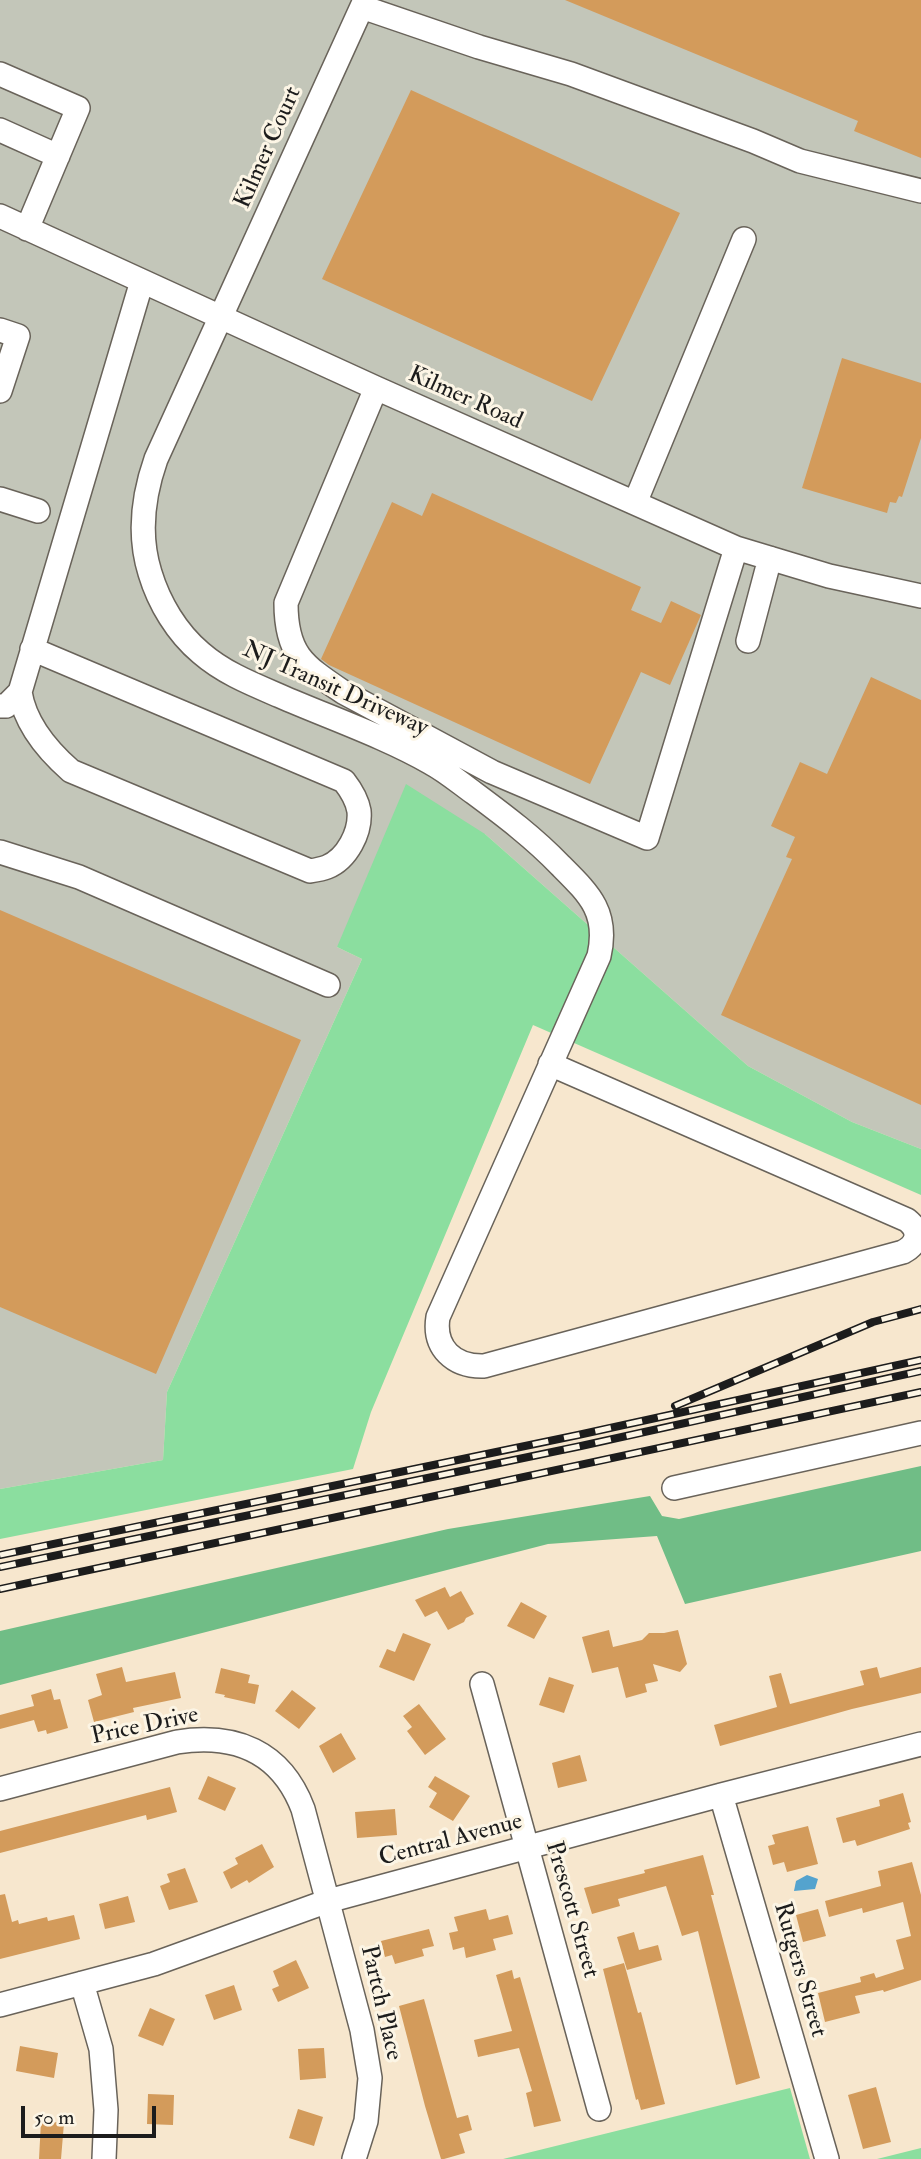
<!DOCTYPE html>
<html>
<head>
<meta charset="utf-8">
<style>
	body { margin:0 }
	#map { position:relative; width:921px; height:2159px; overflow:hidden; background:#f7e7ce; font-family:"IM FELL Double Pica",serif }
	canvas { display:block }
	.scale { position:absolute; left:21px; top:2106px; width:135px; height:32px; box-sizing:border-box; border:4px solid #1c1c1c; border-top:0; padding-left:9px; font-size:21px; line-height:24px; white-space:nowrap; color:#1c1c1c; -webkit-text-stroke:5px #fcf5e5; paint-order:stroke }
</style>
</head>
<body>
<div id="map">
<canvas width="921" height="2159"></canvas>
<div class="scale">50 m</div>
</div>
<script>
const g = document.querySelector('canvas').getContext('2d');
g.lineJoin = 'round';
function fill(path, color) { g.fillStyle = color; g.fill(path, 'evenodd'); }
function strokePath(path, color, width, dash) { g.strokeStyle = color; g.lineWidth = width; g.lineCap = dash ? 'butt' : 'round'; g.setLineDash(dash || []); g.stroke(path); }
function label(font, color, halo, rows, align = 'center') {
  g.font = font + ' "IM FELL Double Pica",serif'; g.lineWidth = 6; g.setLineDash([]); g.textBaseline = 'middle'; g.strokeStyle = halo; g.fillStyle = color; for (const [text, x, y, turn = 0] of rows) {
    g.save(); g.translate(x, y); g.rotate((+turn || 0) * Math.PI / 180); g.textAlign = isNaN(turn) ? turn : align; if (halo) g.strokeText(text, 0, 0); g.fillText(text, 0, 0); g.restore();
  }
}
fill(new Path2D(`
	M0 0H921V1149L852 1122 748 1066 485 834 337 947 362 959 167 1392 163 1460 0 1489Z`), '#c3c6b9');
fill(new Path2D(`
	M406 784 485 834 748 1066 852 1122 921 1149V1195L533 1025 371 1412 353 1469 0 1539V1489L163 1460 167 1392 362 959 337 947Z
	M790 2088 810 2159H503Z
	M921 2148V2159H877Z`), '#8bde9f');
fill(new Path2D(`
	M921 1466V1551L685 1604 657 1536 548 1544 0 1685V1631L448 1529 650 1496 662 1516 679 1519Z`), '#70bd86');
fill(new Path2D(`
	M807 1875 818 1879 815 1889 794 1891 796 1881Z`), '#54a3ce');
fill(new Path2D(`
	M565 0H921V158L854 131 858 121Z
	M411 90 680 213 592 401 322 279Z
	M842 358 921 383V438L902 497 899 496 896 503 890 502 887 513 802 488Z
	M432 493 641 587 631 610 661 623 671 601 701 615 670 685 641 672 590 784 329 665 321 659 392 502 422 516Z
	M871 677 921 700V1105L721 1015 792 859 786 857 795 837 771 826 800 762 827 774Z
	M0 910 301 1040 156 1374 0 1307Z
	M445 1587 450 1597 461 1591 474 1614 466 1618 464 1622 448 1630 437 1611 425 1617 415 1600Z
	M521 1602 547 1616 534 1639 507 1626Z
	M609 1630 613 1647 642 1640 649 1633H664L678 1630 687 1664 680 1672 653 1664 658 1681 645 1684 647 1692 626 1698 618 1667 592 1673 582 1637Z
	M403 1633 431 1644 414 1681 379 1667 387 1649 395 1652Z
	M122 1667 126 1682 175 1672 181 1698 133 1708 134 1712 94 1722 88 1700 102 1695 96 1674Z
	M877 1667 880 1678 921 1667V1693L852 1709 720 1746 714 1725 777 1707 769 1676 781 1673 790 1704 864 1685 860 1671Z
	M221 1668 250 1675 248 1683 259 1685 255 1704 224 1697 225 1695 215 1693Z
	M549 1677 574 1685 564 1713 539 1705Z
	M51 1689 54 1700 60 1699 68 1728 47 1734 46 1730 38 1732 34 1720 0 1729V1715L34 1706 31 1695Z
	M292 1690 316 1708 299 1729 275 1711Z
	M419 1704 446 1739 425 1755 407 1731 412 1727 403 1716Z
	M341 1733 356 1759 333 1773 319 1746Z
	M580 1755 587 1781 558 1788 552 1763Z
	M208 1776 236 1788 225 1811 198 1799Z
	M435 1776 470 1796 453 1821 429 1807 437 1793 428 1787Z
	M170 1787 177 1812 147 1820 146 1815 0 1853V1831Z
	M903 1793 911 1822 908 1823 910 1829 857 1846 855 1840 843 1843 836 1818 880 1806 879 1800Z
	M395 1809 397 1835 357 1838 355 1812Z
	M808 1826 818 1864 787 1872 784 1862 773 1865 768 1846 775 1844 772 1835Z
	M262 1844 274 1867 249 1883 247 1880 231 1889 223 1872 238 1864 235 1858Z
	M703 1855 714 1895H711L760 2078 736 2085 698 1931 682 1936 666 1886 618 1899 620 1906 592 1914 584 1888 645 1873 644 1870Z
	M912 1862 921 1895V1980L884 1992 883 1990 855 1996 860 2013 825 2022 818 1993 861 1982 860 1977 874 1973 876 1978 904 1969 896 1940 911 1936 903 1902 863 1913 862 1908 829 1917 825 1901 881 1886 878 1871Z
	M185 1868 198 1902 169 1910 160 1886 170 1882 167 1874Z
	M5 1894 12 1922 18 1920 19 1924 47 1917 48 1921 74 1915 80 1939 0 1959V1895Z
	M128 1896 135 1922 105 1929 99 1904Z
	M486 1909 489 1920 508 1915 513 1934 493 1939 496 1950 466 1958 464 1947 453 1950 449 1933 458 1931 454 1917Z
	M818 1909 826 1936 803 1942 796 1915Z
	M429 1929 434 1946 422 1949 424 1956 395 1964 392 1955 385 1957 381 1941Z
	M634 1932 639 1950 658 1945 662 1960 627 1970 617 1937Z
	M296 1960 309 1988 278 2002 272 1989 279 1986 273 1971Z
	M624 1963 638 2013 641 2012 665 2104 641 2110 638 2099 636 2100 603 1969Z
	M512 1970 514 1979 520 1977 561 2121 534 2127 526 2093 532 2091 519 2048 478 2057 474 2040 512 2031 496 1975Z
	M234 1985 242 2010 214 2020 205 1995Z
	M424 1999 457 2118 468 2115 472 2130 459 2134 465 2153 444 2159H441L425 2106 399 2006Z
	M150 2008 175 2019 163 2046 138 2036Z
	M20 2046 58 2053 54 2078 16 2071Z
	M324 2048 326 2078 300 2080 298 2049Z
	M876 2087 891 2142 863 2149 848 2095Z
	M148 2094 174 2095 173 2125 147 2124Z
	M298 2109 323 2117 314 2146 289 2138Z
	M41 2121 64 2123 61 2159H39Z`), '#d39b5b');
const minor = new Path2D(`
	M365 0 156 459C143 496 138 535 150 573 159 603 177 633 201 653 224 673 252 684 280 696 328 717 386 737 431 763 446 771 460 783 474 793 505 816 534 838 560 865 589 894 609 912 599 956L438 1317C433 1348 454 1367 484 1366L903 1252C918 1244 921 1231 907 1220L550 1064
	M362 7 479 47 571 74 753 141 800 161 921 191
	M0 74 78 108 27 229
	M0 130 58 156
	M0 216 376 388 736 548 829 576 921 596
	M0 330 18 336 0 391
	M376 388 286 603C286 654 303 665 343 692L492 772 647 838 736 548
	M0 499 38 511
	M635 503 744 239
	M748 641 770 558
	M20 692C25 724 47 750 71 771L310 871C316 870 322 869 327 867 347 859 361 832 359 811 357 799 351 790 344 781L32 649
	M0 706H6L20 692 142 281
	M0 852 79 877 328 985
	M674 1488 921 1433
	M482 1684 599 2109
	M0 1789 177 1742C235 1733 281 1751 303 1809L362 2030 370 2078 366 2121 354 2159
	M721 1795 827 2159
	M82 1983 101 2049 106 2110 104 2159
	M0 2005 154 1964 328 1901 721 1795 921 1744`);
strokePath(minor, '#69635a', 26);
strokePath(minor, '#fff', 23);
const rail = new Path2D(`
	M675 1406 873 1322 921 1309
	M0 1555 578 1435 921 1360
	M0 1567 581 1446 921 1371
	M0 1589 921 1392`);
strokePath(rail, '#1c1c1c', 8);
strokePath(rail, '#fcf5e5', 5, [16]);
label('24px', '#1c1c1c', '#fcf5e5', [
	["Kilmer Court",269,148,-66],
	["Kilmer Road",465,399,24],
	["NJ Transit Driveway",335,690,24],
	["Price Drive",145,1727,-12],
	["Central Avenue",451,1841,-15],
	["Prescott Street",571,1910,74],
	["Rutgers Street",799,1970,74],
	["Partch Place",380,2003,77]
]);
</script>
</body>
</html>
